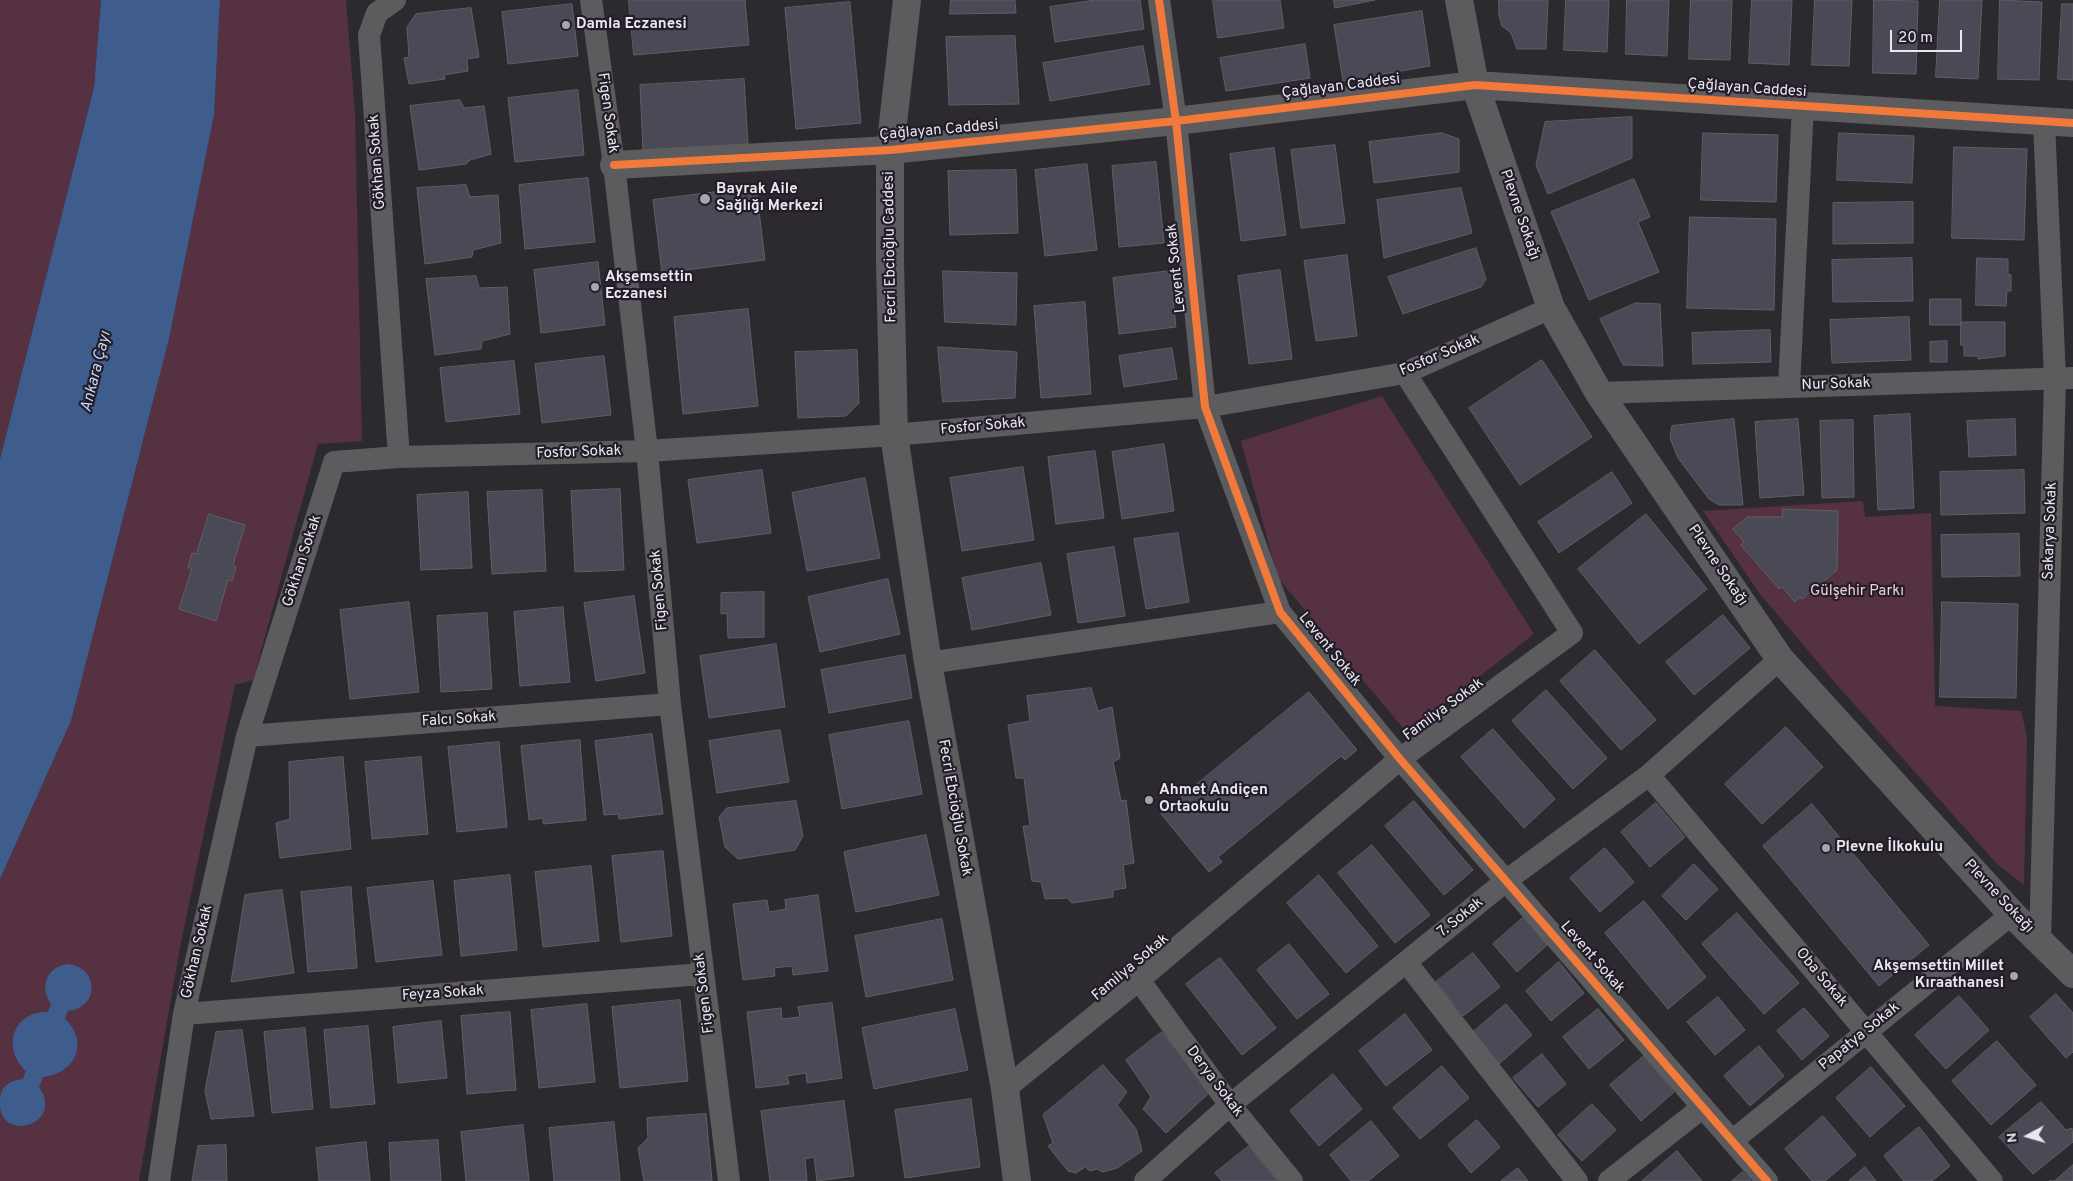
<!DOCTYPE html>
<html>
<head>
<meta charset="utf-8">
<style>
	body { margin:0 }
	#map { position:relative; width:2073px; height:1181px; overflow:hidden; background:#2c2a2f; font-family:Overpass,sans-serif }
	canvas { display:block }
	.north { position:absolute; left:2003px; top:1111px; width:50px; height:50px; -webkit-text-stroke:4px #221d28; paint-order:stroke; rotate:264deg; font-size:14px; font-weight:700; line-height:20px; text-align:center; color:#eae7ef }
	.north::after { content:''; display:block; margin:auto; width:18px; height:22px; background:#eae7ef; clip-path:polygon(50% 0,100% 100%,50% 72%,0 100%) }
	.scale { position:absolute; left:1890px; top:30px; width:72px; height:22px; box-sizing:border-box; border:2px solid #eae7ef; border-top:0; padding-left:6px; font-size:15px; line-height:18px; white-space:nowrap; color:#eae7ef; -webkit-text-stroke:4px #221d28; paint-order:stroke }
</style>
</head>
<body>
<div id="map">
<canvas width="2073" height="1181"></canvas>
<div class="north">N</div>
<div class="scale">20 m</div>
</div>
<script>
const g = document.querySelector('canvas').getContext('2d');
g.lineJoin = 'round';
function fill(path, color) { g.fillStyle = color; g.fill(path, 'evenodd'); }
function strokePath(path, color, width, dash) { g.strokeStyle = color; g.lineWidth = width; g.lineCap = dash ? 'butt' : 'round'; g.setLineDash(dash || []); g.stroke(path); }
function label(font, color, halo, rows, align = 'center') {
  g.font = font + ' Overpass,sans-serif'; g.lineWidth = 4.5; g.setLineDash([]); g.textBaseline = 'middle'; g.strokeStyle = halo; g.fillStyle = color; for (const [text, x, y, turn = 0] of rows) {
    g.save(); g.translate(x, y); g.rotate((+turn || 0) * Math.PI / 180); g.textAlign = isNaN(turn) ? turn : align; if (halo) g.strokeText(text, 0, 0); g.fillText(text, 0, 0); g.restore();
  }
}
fill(new Path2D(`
	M0 0H101L94 87 0 459Z
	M220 0H346L355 113 362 441 318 444 253 680 235 685 181 942 139 1181H0V879L71 721 169 339 214 115Z
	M1382 396 1534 634 1407 733 1278 578 1241 441Z
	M1863 501 1865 517 1931 513 1935 706 2021 711 2027 736 2024 885 1997 864 1838 686 1760 594 1703 511Z`), '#563142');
fill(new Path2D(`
	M101 0H220L214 115 169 339 71 721 0 879V459L94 87Z
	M69 964C100 969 99 1008 68 1011L65 1019C90 1042 75 1074 43 1077L39 1087C65 1125 0 1143 0 1104 0 1100 0 1096 1 1093 4 1083 14 1080 23 1079L26 1071C1 1048 13 1011 48 1012L51 1004C39 986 47 966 69 964Z`), '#3e5d8d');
const building = new Path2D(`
	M629 0H745L749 45 634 55Z
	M951 0H1015L1016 13 950 14Z
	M1096 0H1140L1144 29 1055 42 1050 7Z
	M1213 0H1280L1284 28 1218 38Z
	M1334 0H1375L1335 8Z
	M1499 0H1548L1546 49H1517L1511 33 1502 26 1499 16Z
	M1566 0H1609L1607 52 1564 50Z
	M1627 0H1669L1667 56 1626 54Z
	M1691 0H1732L1730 60 1689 59Z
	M1752 0H1792L1789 65 1749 63Z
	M1815 0H1852L1849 66 1812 65Z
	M1874 0 1918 1 1916 74 1873 73Z
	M1940 0H1982L1978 79 1936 77Z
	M2000 0 2042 2 2039 80 1998 79Z
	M850 2 861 123 796 129 785 8Z
	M572 4 578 56 508 64 502 12Z
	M2062 4H2073V80L2058 79Z
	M471 8 479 57 467 59 468 71 444 75 445 79 409 84 404 58 409 57 407 27 416 14Z
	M1422 11 1430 66 1343 81 1334 25Z
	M1015 36 1019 104 949 105 946 37Z
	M1305 44 1310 78 1226 91 1220 58Z
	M1143 46 1150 84 1050 101 1043 63Z
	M744 79 748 144 643 150 640 85Z
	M578 90 584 155 515 162 508 98Z
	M460 100 464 108 484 106 491 154 470 160 466 164 419 170 410 106Z
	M1632 117V158L1548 194 1536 165 1545 122Z
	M1442 133 1459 139V172L1374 183 1369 142Z
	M1703 133 1778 135 1776 202 1701 200Z
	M1839 133 1914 136 1912 183 1837 180Z
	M1335 145 1345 223 1301 228 1291 150Z
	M1954 147 2027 149 2024 240 1952 238Z
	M1274 148 1286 235 1241 241 1230 154Z
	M1156 162 1164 243 1119 247 1112 166Z
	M1087 164 1097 250 1045 256 1035 170Z
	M1016 170 1018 233 950 235 948 171Z
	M588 178 595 242 525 249 519 185Z
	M1634 179 1650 217 1638 222 1659 272 1589 300 1551 212Z
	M466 185 470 197 498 195 501 243 473 250 472 257 425 264 417 188Z
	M756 187 765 260 662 273 653 200Z
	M1461 188 1472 233 1384 258 1377 200Z
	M1913 202V243L1833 244V203Z
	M1690 217 1776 219 1774 310 1687 308Z
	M1476 248 1486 279 1481 287 1403 314 1388 277Z
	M1347 255 1357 336 1316 341 1304 261Z
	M1912 258 1913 301 1833 302 1832 260Z
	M1977 258 2008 259V274L2011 275V291H2007L2006 306 1976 305Z
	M598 262 605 325 541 333 534 270Z
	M1280 270 1292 359 1249 364 1238 276Z
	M943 271 1017 273 1016 325 945 322Z
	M1170 271 1176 327 1119 334 1113 278Z
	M476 276 479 288 507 287 510 334 482 341 481 349 435 355 426 279Z
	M1930 299H1961V325H1930Z
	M1085 302 1091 394 1041 398 1034 306Z
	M1636 303 1660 304 1663 366 1623 365 1600 319Z
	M748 309 758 406 683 414 674 317Z
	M1909 317 1911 360 1832 363 1830 320Z
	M1961 322H2005V356L1978 359V356H1964V345H1961Z
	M1770 330 1771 362 1693 364 1692 333Z
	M1947 341V362H1930V342Z
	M938 347 1017 352 1015 398 943 402Z
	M1172 348 1177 379 1124 387 1119 356Z
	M857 350 859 403 846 416 798 418 795 352Z
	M604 356 611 415 542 423 535 364Z
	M1542 360 1592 437 1520 485 1469 408Z
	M514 361 520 414 446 422 440 368Z
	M1910 414 1914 508 1878 510 1874 416Z
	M1734 419 1743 505H1719L1709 499 1678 458 1670 438 1672 426Z
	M1798 419 1804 495 1760 498 1755 422Z
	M2015 419 2016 455 1969 457 1967 421Z
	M1853 420 1854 497 1822 498 1820 421Z
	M1164 444 1174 511 1122 519 1112 452Z
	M1095 451 1104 518 1056 524 1048 457Z
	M1023 467 1034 540 962 551 950 478Z
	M762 470 771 533 697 543 688 480Z
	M2024 470 2025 513 1941 515 1940 472Z
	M1612 472 1632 503 1559 553 1538 522Z
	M865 478 880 558 807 571 792 493Z
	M620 489 624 570 575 572 571 491Z
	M542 490 546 571 492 574 487 492Z
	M468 492 472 568 421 570 417 495Z
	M1783 509 1838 511 1837 570 1802 599 1800 597 1795 602 1782 587 1779 589 1741 545 1744 542 1733 529 1747 517H1782Z
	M209 514 245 525 233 565 236 567 232 581 228 580 216 621 179 609 192 568H188L192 553 196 554Z
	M1646 514 1707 589 1639 644 1578 569Z
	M1178 533 1189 602 1146 609 1134 539Z
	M2019 534 2020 576 1942 577 1941 535Z
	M1114 547 1125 616 1078 623 1067 554Z
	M1041 563 1051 615 972 630 962 578Z
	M888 579 900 634 820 652 808 597Z
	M764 592V637L728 638 727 613 721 614V593Z
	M634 596 645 673 596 681 584 603Z
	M409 602 419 692 350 699 340 610Z
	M1942 602 2018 604 2016 698 1940 697Z
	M563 607 570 682 520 686 514 612Z
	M487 613 492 689 441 692 437 616Z
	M1723 615 1750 648 1694 695 1666 662Z
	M776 644 785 707 709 718 700 656Z
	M1595 650 1656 720 1621 750 1560 681Z
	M905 655 912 698 829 713 821 670Z
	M1091 688 1098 711 1112 707 1120 758 1113 762 1121 801 1126 800 1134 863 1123 865 1126 888 1113 890V897L1072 903 1067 898 1045 899 1041 882 1032 881 1023 826H1030L1024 778H1016L1008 725 1030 721 1027 696Z
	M1546 690 1607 758 1573 789 1512 721Z
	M1309 692 1357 750 1345 760 1341 756 1218 857 1222 862 1209 872 1161 814Z
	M909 721 922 794 842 809 829 735Z
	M1786 727 1823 767 1762 824 1725 784Z
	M1493 729 1555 799 1524 828 1461 757Z
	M780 730 789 782 717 793 709 741Z
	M652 734 663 814 619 819 618 814 604 815 595 741Z
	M580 740 586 820 543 824V818L529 820 521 746Z
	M499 742 507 827 457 832 448 747Z
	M343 757 351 849 280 858 276 823 290 819 289 762Z
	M421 757 428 834 372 839 365 762Z
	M796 801 803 836 795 850 738 859 725 847 719 817 727 808Z
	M1414 801 1473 870 1444 895 1385 826Z
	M1656 803 1685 837 1650 867 1621 832Z
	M1812 804 1929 945 1879 986 1763 846Z
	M926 835 939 895 856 912 844 852Z
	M1372 845 1430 915 1395 943 1338 873Z
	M1605 848 1634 882 1600 912 1570 878Z
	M663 851 672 936 621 942 612 856Z
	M1694 864 1718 889 1686 920 1662 896Z
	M591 866 599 941 543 947 535 872Z
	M510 875 517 950 461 956 454 881Z
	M1319 875 1378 946 1346 973 1287 903Z
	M433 881 442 955 376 962 367 888Z
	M351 887 357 968 308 972 301 892Z
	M282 890 294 973 231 982 245 895Z
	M818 895 828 971 793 975 792 966 774 968 775 976 743 980 733 904 767 900 769 912 786 909 785 900Z
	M1644 901 1706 977 1668 1009 1605 933Z
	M1737 913 1799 983 1764 1014 1702 944Z
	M1524 917 1547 945 1517 972 1493 944Z
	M942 919 953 980 866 997 855 936Z
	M1289 944 1329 994 1297 1019 1257 970Z
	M1473 953 1500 987 1463 1016 1436 982Z
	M1220 958 1276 1028 1242 1055 1186 984Z
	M1559 962 1584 993 1551 1021 1526 991Z
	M2056 994 2073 1013V1052L2066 1058 2030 1017Z
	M1959 996 1989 1030 1946 1069 1915 1035Z
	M1718 997 1745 1030 1715 1055 1687 1022Z
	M680 1000 688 1081 620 1088 612 1007Z
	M832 1003 842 1078 807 1083 806 1073 787 1076 789 1084 756 1088 747 1012 781 1008 782 1019 800 1017 798 1007Z
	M587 1004 595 1082 539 1088 531 1010Z
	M1506 1004 1532 1035 1499 1064 1472 1033Z
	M1804 1008 1829 1036 1802 1060 1777 1031Z
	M955 1009 968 1070 874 1089 862 1028Z
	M1598 1009 1624 1040 1589 1069 1563 1037Z
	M510 1012 516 1090 467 1094 461 1016Z
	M1405 1014 1432 1050 1386 1086 1359 1051Z
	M441 1021 447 1078 398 1083 393 1027Z
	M368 1026 375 1104 331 1108 324 1030Z
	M305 1028 313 1109 272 1113 264 1032Z
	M242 1030 254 1116 211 1119 205 1091 216 1032Z
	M1162 1032 1210 1092 1166 1133 1143 1109 1151 1097 1126 1060Z
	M1997 1041 2036 1085 1991 1125 1952 1081Z
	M1759 1046 1784 1076 1750 1106 1724 1076Z
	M1542 1054 1566 1084 1538 1107 1513 1078Z
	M1644 1056 1674 1092 1641 1121 1610 1085Z
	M1103 1065 1127 1092 1117 1105 1136 1129 1142 1151 1117 1168 1103 1172 1097 1169 1090 1171 1085 1167 1076 1173 1068 1171 1048 1146 1053 1143 1043 1115Z
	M1442 1066 1469 1098 1420 1139 1393 1108Z
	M1871 1067 1905 1106 1870 1137 1836 1098Z
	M1333 1074 1362 1109 1319 1146 1290 1111Z
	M971 1099 980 1167 905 1178 895 1110Z
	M844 1101 854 1176 817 1181 814 1157 805 1159 807 1181H770L761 1111Z
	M2041 1102 2066 1130 2072 1128 2073 1142 2033 1174 1999 1137Z
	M1592 1104 1616 1130 1582 1161 1558 1135Z
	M706 1114 712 1181H644L638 1148 648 1138 647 1118Z
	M1823 1116 1856 1155 1825 1181H1812L1785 1149Z
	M1477 1120 1500 1147 1471 1173 1448 1145Z
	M1371 1121 1399 1156 1368 1181H1351L1330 1155Z
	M614 1122 620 1181H554L549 1128Z
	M523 1125 529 1181H466L461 1132Z
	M1919 1127 1950 1166 1932 1181H1904L1884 1156Z
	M438 1140 441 1181H391L389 1143Z
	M366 1142 370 1181H319L316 1148Z
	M226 1145 227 1181H192L198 1146Z
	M1249 1146 1277 1181H1222L1215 1173Z
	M1677 1151 1702 1181H1642Z
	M2073 1165V1181H2049H2054Z
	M1865 1167 1876 1181H1849Z
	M1518 1168 1528 1181H1501Z
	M1743 1172 1751 1181H1732Z`);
fill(building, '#4a4956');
strokePath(building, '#5f5f64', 1);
strokePath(new Path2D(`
	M591 0 614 165 647 451 670 704 729 1181
	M1159 0 1176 121 1205 407 1280 612 1400 759 1767 1181
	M1789 387 1803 106
	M1599 393 2073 378
	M399 457 647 451 894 435 1205 407 1405 373 1551 308
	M928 663 1280 612
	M247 736 670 704
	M1649 775 1992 1181
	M2040 941 2055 378 2044 122
	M1406 962 1577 1181
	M1139 980 1230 1105 1292 1181
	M184 1014 703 974
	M1005 1089 1139 980 1400 759 1572 633 1405 373
	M1732 1141 2012 914
	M159 1181 184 1014 247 736 334 462 399 457 369 35 377 13 395 0
	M1145 1181 1230 1105 1507 880 1649 775 1780 659
	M1609 1181 1703 1107`), '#5c5b5d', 22);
strokePath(new Path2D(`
	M907 0 890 150V262L894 435 928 663 1005 1089 1017 1181
	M1459 0 1475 85 1551 308 1599 393 1780 659 2012 914 2073 974
	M614 165 890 150 1176 121 1475 85 2073 123`), '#5c5b5d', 28);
strokePath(new Path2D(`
	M1159 0 1176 121 1205 407 1280 612 1400 759 1767 1181
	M614 165 890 150 1176 121 1475 85 2073 123`), '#f17a3a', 8);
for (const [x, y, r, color] of [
	[566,25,5,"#a8a5ac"],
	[705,199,6,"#a8a5ac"],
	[595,287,5,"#a8a5ac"],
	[1149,800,5,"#a8a5ac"],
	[1826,848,5,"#a8a5ac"],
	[2014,976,5,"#a8a5ac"]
]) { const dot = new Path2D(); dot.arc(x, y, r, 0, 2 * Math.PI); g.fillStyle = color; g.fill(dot); strokePath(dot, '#221d28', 2); }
label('bold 15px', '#eae7ef', '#221d28', [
	["Damla Eczanesi",576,25],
	["Bayrak Aile",716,190],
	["Sağlığı Merkezi",716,207],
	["Akşemsettin",605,278],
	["Eczanesi",605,295],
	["Ahmet Andiçen",1159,791],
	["Ortaokulu",1159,808],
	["Plevne İlkokulu",1836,848],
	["Akşemsettin Millet",2004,967,"right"],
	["Kıraathanesi",2004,984,"right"]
], 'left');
label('15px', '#eae7ef', '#221d28', [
	["Çağlayan Caddesi",1341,87,-7],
	["Çağlayan Caddesi",1747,89,4],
	["Figen Sokak",607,113,82],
	["Çağlayan Caddesi",939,131,-5],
	["Gökhan Sokak",378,162,-94],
	["Plevne Sokağı",1519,215,71],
	["Fecri Ebcioğlu Caddesi",891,247,-91],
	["Levent Sokak",1177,268,-96],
	["Fosfor Sokak",1440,356,-23],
	["Nur Sokak",1836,385,-2],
	["Fosfor Sokak",983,427,-5],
	["Fosfor Sokak",579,453,-2],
	["Sakarya Sokak",2051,531,-88],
	["Gökhan Sokak",303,561,-72],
	["Plevne Sokağı",1717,566,56],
	["Figen Sokak",660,590,-95],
	["Levent Sokak",1329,650,51],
	["Familya Sokak",1444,710,-36],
	["Falcı Sokak",459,720,-4],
	["Fecri Ebcioğlu Sokak",954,808,80],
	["Plevne Sokağı",1998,897,47],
	["7. Sokak",1461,918,-39],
	["Gökhan Sokak",198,952,-77],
	["Levent Sokak",1592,958,49],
	["Familya Sokak",1131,968,-40],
	["Oba Sokak",1821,978,50],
	["Figen Sokak",705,993,-97],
	["Feyza Sokak",443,994,-4],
	["Papatya Sokak",1860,1037,-39],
	["Derya Sokak",1214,1082,53]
]);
label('15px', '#f3cbda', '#221d28', [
	["Gülşehir Parkı",1857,592]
]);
label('italic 16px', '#c3d8f7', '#221d28', [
	["Ankara Çayı",97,372,-76]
]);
</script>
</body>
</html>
